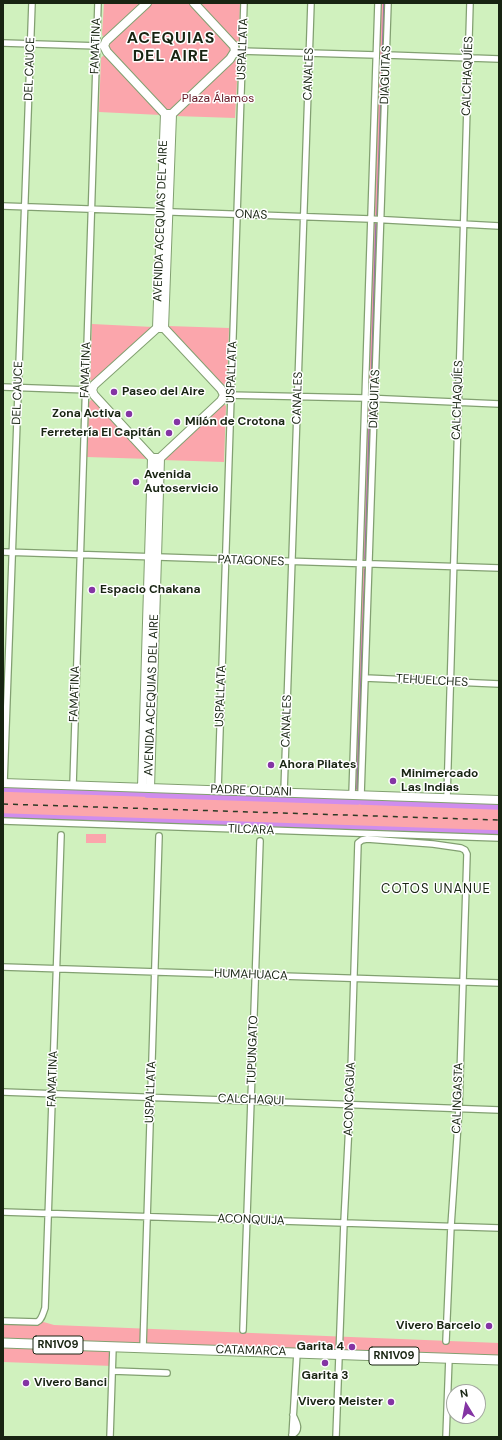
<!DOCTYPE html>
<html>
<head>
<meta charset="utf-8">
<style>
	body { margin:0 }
	#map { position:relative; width:502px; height:1440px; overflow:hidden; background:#d0f1be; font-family:"DM Sans",sans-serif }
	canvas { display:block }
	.frame { position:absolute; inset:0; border:4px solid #182412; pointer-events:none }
	.north { position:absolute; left:446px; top:1384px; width:40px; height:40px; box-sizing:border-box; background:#fff; border:1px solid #a3a7a0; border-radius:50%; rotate:350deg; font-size:11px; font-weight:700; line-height:16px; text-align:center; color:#182412 }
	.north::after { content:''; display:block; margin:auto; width:14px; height:18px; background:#8434a4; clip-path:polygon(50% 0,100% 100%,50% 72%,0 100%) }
</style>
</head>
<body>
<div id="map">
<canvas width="502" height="1440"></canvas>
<div class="frame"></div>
<div class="north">N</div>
</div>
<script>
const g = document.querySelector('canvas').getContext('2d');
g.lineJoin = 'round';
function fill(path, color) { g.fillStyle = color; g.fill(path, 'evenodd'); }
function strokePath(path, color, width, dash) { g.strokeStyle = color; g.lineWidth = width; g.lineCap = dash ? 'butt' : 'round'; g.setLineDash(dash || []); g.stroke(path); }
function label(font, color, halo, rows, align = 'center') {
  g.font = font + ' "DM Sans",sans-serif'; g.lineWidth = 3; g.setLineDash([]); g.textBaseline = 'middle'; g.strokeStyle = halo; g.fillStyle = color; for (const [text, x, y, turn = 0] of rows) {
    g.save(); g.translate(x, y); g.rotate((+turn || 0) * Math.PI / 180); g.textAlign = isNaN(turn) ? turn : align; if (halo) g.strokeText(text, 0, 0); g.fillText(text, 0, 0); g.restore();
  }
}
fill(new Path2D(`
	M104 3H143L106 38 103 37 102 34Z
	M151 3H190L231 47 232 52 171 111H167L111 54 108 47 112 40Z
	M198 3H240L239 41 234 42Z
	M381 3H387L378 217 374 215Z
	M103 56H106L161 115 99 112 101 58Z
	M236 60 238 62 235 118 175 116 232 61Z
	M376 222 379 223 373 396H369L368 395 374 224Z
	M92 324 153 327 94 381H91L90 378Z
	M168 326 229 328 227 384 222 385Z
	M91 400H94L150 459 87 457 89 402Z
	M370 402 373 403 367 561 363 559 368 404Z
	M221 404H224L226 406 224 462 163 460Z
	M364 567 367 568 360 789 358 791H356L355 790 362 569Z
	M3 783 499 800V838L3 821Z
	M86 834H106V843H86Z
	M3 1321H40L54 1325 499 1343V1360L114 1347 113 1366 3 1362Z`), '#fba6ac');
strokePath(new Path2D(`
	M377 215 384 3
	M371 395 376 224
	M365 559 370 405
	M357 789 365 569`), '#986eab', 1.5);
strokePath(new Path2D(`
	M3 789 144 794
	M147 795 358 802
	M362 802 499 807
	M3 816 499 833`), '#cf8ded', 5.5);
const street = new Path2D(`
	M3 43 99 46
	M240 51 376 55
	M387 55 499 59
	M3 206 370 219 499 226
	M3 387 89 390
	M227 395 364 398 499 404
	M3 552 499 568
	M365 678 499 684
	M4 783 32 3
	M73 785 98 3
	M218 790 244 3
	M284 792 311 3
	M352 795 378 3
	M361 795 388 3
	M447 798 470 3
	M3 821 499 838
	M3 967 499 983
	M3 1092 499 1110
	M3 1212 499 1228
	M3 1321 37 1322C42 1320 43 1313 45 1308L61 835
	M243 1330 260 841
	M143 1348 159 836
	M113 1371 167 1373
	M292 1435C301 1430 297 1423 293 1415
	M110 1437 113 1347
	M292 1437 297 1353
	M336 1437 344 1222 350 1104 358 843 362 840 367 839 433 844 461 848 465 850 467 854 459 1109 451 1226 446 1341
	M446 1437 449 1358`);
const secondary = new Path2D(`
	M147 3 106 41 104 46 107 52 165 114H172L230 59 235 51 234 46 194 3
	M157 328 165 114
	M152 458H160L221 401 224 395 221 389 164 328 172 114
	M3 783 499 800
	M142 787 152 458 94 395 92 390 94 385 157 328H164
	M150 788 160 458`);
const primary = new Path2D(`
	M3 1343 499 1360`);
strokePath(street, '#82a071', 8);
strokePath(secondary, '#82a071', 10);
strokePath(primary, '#82a071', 11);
strokePath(street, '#fff', 5.5);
strokePath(secondary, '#fff', 8);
strokePath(primary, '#fff', 9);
strokePath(new Path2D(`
	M3 804 499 820`), '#2c3a25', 1.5, [5, 5]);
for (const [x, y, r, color] of [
	[114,392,4,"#8434a4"],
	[129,414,4,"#8434a4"],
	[177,422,4,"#8434a4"],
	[169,433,4,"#8434a4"],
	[136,482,4,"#8434a4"],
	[92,590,4,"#8434a4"],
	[271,765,4,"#8434a4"],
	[393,781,4,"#8434a4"],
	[489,1326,4,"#8434a4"],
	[352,1347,4,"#8434a4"],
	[325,1363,4,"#8434a4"],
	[26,1383,4,"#8434a4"],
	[391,1402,4,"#8434a4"]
]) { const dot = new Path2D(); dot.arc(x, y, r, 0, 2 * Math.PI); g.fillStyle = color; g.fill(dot); strokePath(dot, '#fff', 1.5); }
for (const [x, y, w] of [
	[58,1345,50],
	[394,1356,50]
]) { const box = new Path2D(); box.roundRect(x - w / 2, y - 9, w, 18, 3); g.fillStyle = '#fff'; g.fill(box); strokePath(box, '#182412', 1); }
label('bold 11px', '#182412', null, [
	["RN1V09",58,1345],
	["RN1V09",394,1356]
]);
label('12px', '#182412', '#fff', [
	["FAMATINA",96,46,-88],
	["USPALLATA",243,49,-88],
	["DEL CAUCE",30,69,-88],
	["CANALES",309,74,-88],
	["DIAGUITAS",386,75,-88],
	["CALCHAQUÍES",468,76,-88],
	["ONAS",251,215,2],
	["AVENIDA ACEQUIAS DEL AIRE",161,221,-88],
	["FAMATINA",86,370,-88],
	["USPALLATA",232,372,-88],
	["DEL CAUCE",18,393,-88],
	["CANALES",298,398,-88],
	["DIAGUITAS",375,399,-88],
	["CALCHAQUÍES",458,400,-88],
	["PATAGONES",251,561,2],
	["TEHUELCHES",432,681,3],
	["FAMATINA",75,694,-88],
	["AVENIDA ACEQUIAS DEL AIRE",152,695,-88],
	["USPALLATA",221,696,-88],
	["CANALES",287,721,-88],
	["PADRE OLDANI",251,791,2],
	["TILCARA",251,830,2],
	["HUMAHUACA",251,975,2],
	["TUPUNGATO",253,1050,-88],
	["FAMATINA",53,1079,-88],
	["USPALLATA",151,1092,-88],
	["CALINGASTA",458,1098,-88],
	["ACONCAGUA",350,1099,-88],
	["CALCHAQUI",251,1100,2],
	["ACONQUIJA",251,1220,2],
	["CATAMARCA",251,1351,2]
]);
label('12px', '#631725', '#fff', [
	["Plaza Álamos",218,99]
]);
label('bold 12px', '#182412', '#fff', [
	["Paseo del Aire",122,392],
	["Zona Activa",121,414,"right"],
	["Milón de Crotona",185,422],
	["Ferretería El Capitán",161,433,"right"],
	["Avenida",144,475],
	["Autoservicio",144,489],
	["Espacio Chakana",100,590],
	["Ahora Pilates",279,765],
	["Minimercado",401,774],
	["Las Indias",401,788],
	["Vivero Barcelo",481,1326,"right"],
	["Garita 4",344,1347,"right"],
	["Garita 3",325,1376,"center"],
	["Vivero Banci",34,1383],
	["Vivero Meister",383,1402,"right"]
], 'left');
g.letterSpacing = '1px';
label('13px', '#182412', '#fff', [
	["COTOS UNANUE",436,890]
]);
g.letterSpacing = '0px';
g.letterSpacing = '1px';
label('bold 16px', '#182412', '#fff', [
	["ACEQUIAS",171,39],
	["DEL AIRE",171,57]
]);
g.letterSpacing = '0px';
</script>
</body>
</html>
